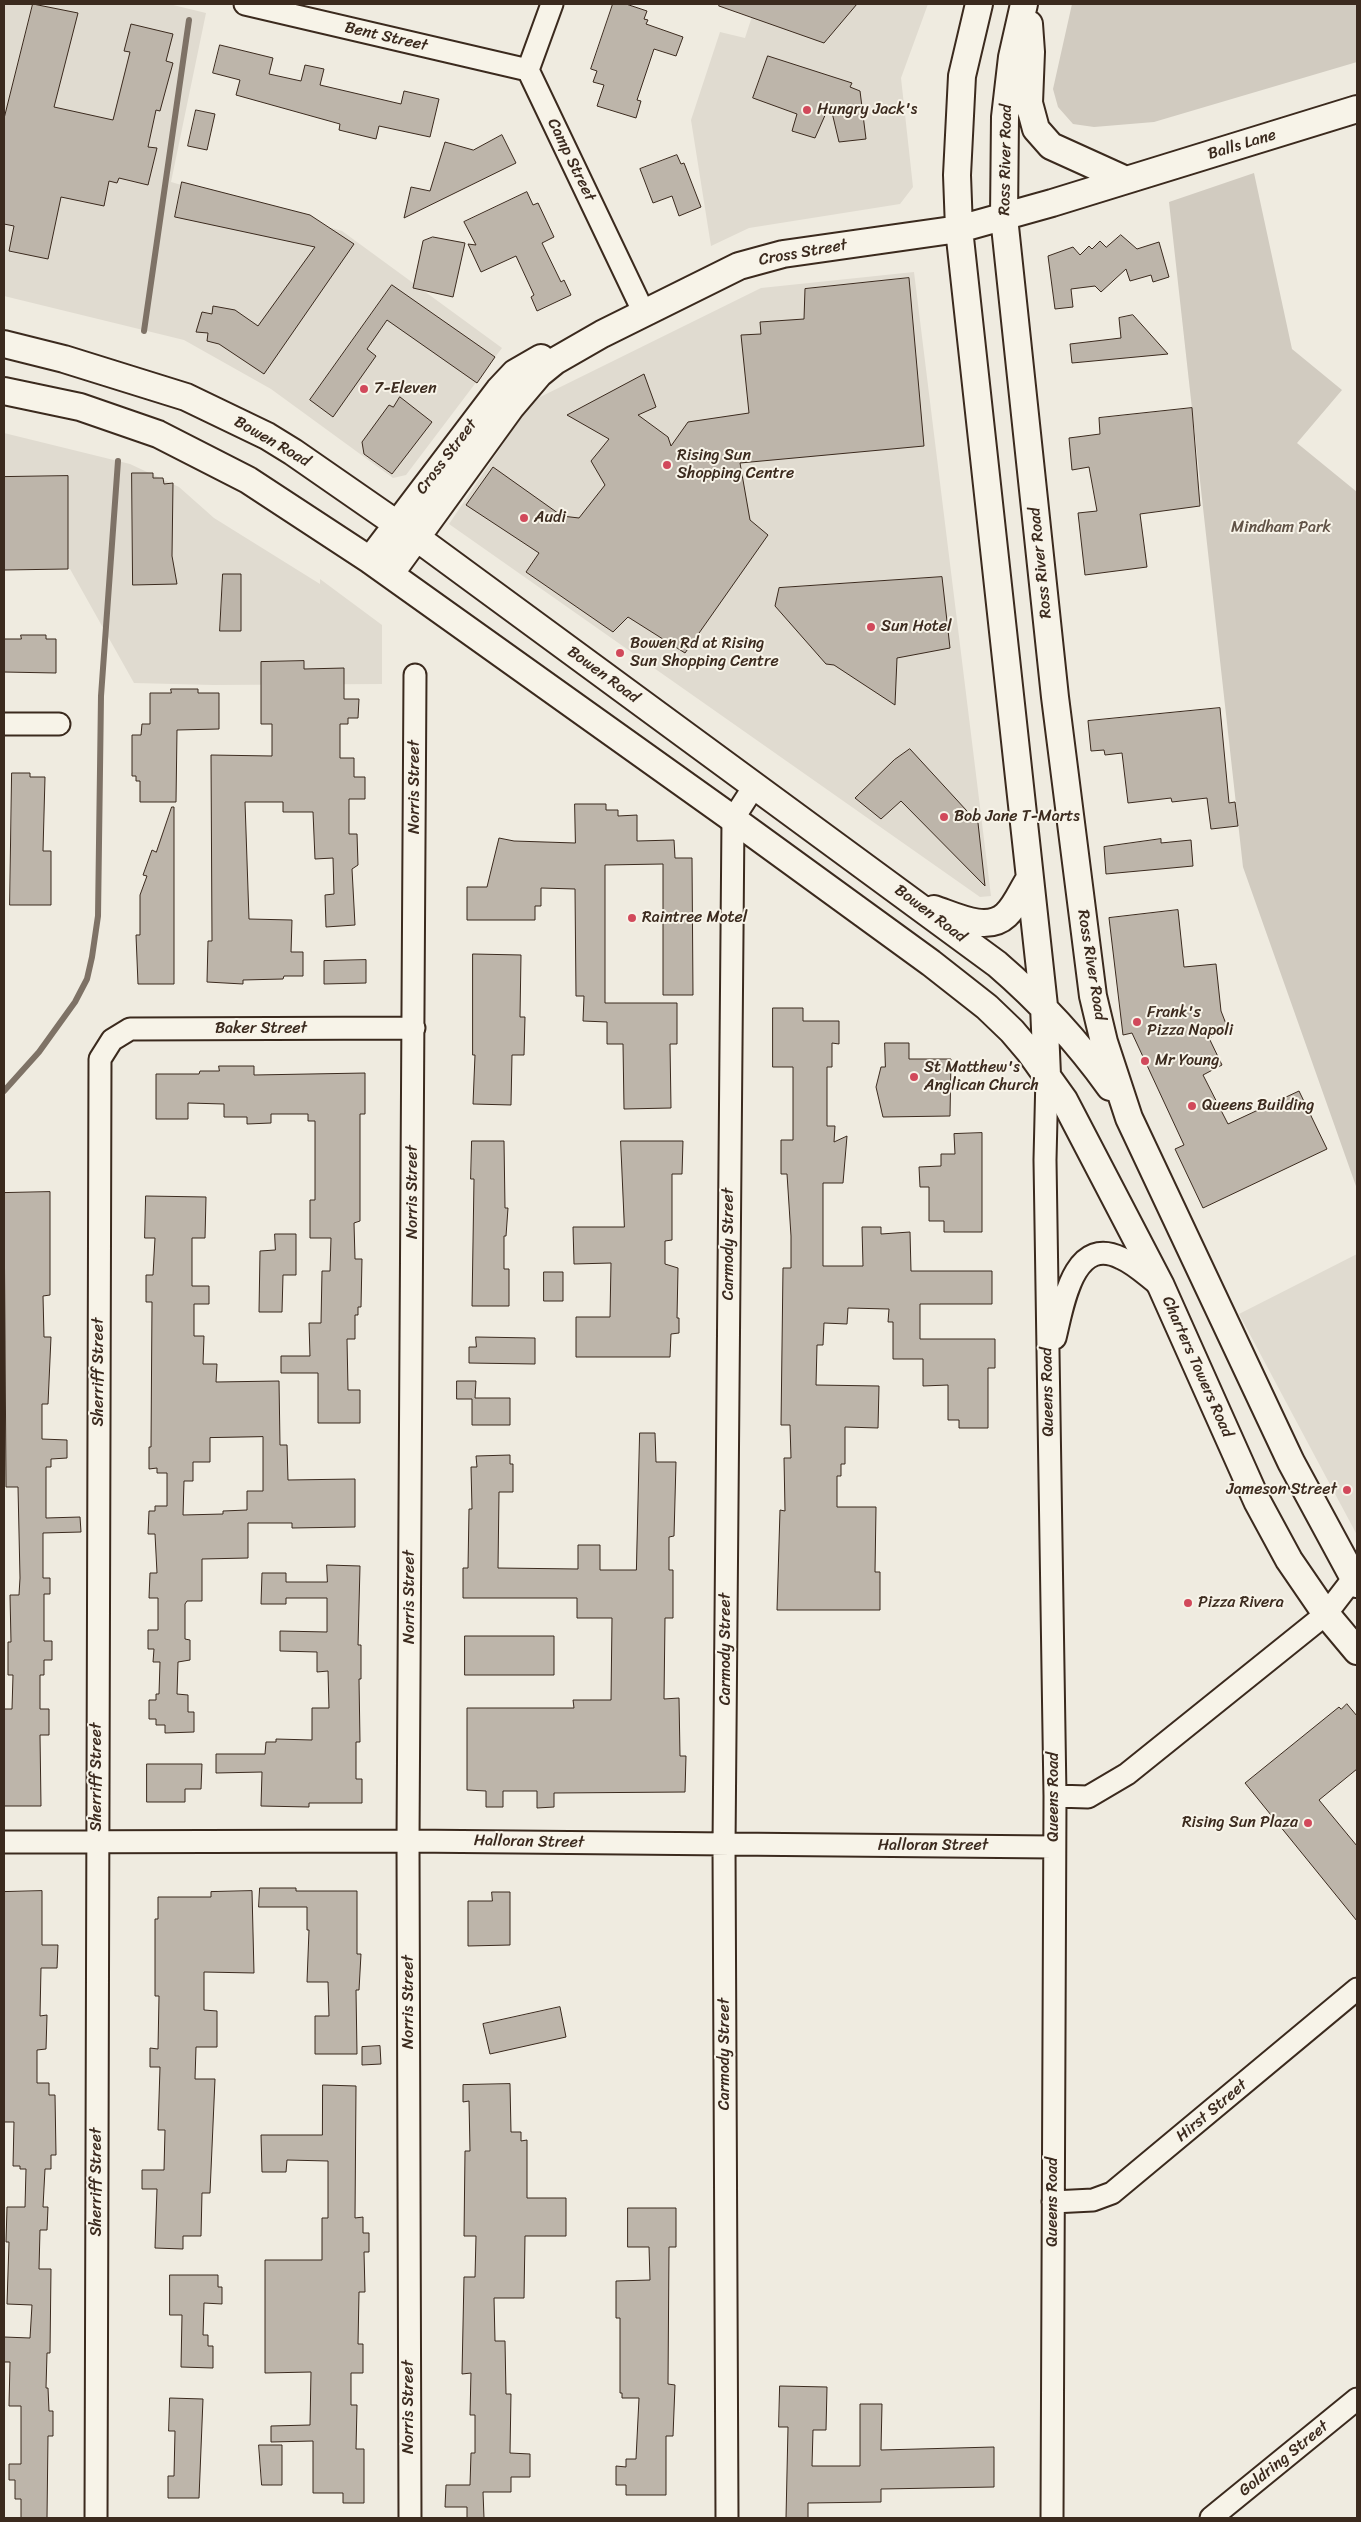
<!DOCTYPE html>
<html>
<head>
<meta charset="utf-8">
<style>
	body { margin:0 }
	#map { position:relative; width:1361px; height:2522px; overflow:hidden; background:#efebe0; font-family:Sriracha,sans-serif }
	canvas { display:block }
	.frame { position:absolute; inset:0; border:5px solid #3b2a1e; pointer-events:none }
</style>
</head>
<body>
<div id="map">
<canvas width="1361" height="2522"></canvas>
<div class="frame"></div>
</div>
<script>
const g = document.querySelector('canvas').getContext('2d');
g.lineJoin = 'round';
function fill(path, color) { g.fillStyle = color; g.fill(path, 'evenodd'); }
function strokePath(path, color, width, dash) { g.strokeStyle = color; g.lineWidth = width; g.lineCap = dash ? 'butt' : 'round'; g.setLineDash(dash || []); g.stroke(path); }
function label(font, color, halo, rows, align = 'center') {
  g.font = font + ' Sriracha,sans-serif'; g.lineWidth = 4; g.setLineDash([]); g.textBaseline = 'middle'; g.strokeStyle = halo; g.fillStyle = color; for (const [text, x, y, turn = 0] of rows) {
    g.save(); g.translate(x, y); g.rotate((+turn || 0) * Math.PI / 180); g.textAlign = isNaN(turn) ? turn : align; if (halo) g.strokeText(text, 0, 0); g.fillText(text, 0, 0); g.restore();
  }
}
fill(new Path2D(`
	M4 4H169L206 13 171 182 342 231 502 348 406 475 393 478 271 389 184 340 4 296Z
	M756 4H928L901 78 913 187 900 204 749 228 711 246 691 120 720 32 745 38Z
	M914 272 991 896 980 897 449 524 532 401 761 288Z
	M4 433 130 464 179 487 214 518 320 584V579L382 625V684L213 685 134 683 70 569H4Z
	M1357 1254V1535L1239 1314Z`), '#e0dbd0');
fill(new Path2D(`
	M1072 4H1357V62L1154 122 1094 127 1073 124 1058 107 1053 89Z
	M1254 173 1292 349 1342 390 1297 443 1357 492V1189L1243 867 1169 202Z`), '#d1cbc0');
strokePath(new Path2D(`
	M144 331 189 20
	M4 1091 39 1052 75 1002 87 979 92 957 98 916 101 696 118 461`), '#7e7266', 6);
const building = new Path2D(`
	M33 4 78 13 54 107 113 120 130 52 124 51 131 24 173 34 166 61 173 63 160 111 156 110 148 147 157 148 148 185 119 178 117 183 109 181 104 206 61 197 48 259 9 251 14 226 4 224V119Z
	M613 4H626L647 11 644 19 648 20 646 24 683 37 676 56 654 49 637 100 641 101 636 118 597 106 604 85 593 82 597 71 591 69Z
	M720 4H857L824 43 719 6Z
	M220 45 273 58 269 74 301 81 305 65 324 69 320 85 401 104 404 91 439 99 430 137 379 126 376 139 339 130 340 124 236 95 240 80 213 73Z
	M768 56 852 83 850 87 860 91 866 139 839 142 830 104 815 138 792 131 797 114 753 98Z
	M196 110 215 114 207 150 188 146Z
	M502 135 516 163 404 218 411 187 430 191 445 142 473 150Z
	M677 155 681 164 684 163 701 207 679 216 672 196 653 203 640 169Z
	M182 182 310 215 354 244 264 374 219 344 207 341 208 333 196 332 202 312 212 314 213 306 235 310 258 326 315 247 175 217Z
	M527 192 533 205 538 203 554 237 542 243 561 282 564 280 571 295 537 311 531 297 534 295 516 256 481 272 468 244 476 245 464 222Z
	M1121 235 1137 249 1159 242 1169 277 1153 282 1151 275 1130 281 1126 269 1101 292 1095 286 1071 289 1073 307 1055 309 1048 256 1073 247 1080 255 1089 246 1092 249 1100 241 1106 247Z
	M433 237 465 243 453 297 413 288 423 241Z
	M909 278 924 446 740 463 750 520 768 535 685 653 628 617 613 632 526 572 539 553 466 505 493 467 562 516 579 518 605 485 591 461 609 439 567 415 644 374 656 407 638 415 668 437 671 446 688 422 749 413 741 335 761 334 760 322 804 319 805 289Z
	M392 285 495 357 477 383 387 320 367 349 376 356 333 417 310 400Z
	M1133 315 1168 354 1072 363 1070 344 1121 338 1119 318Z
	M400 397 432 422 392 474 364 454 362 442 389 405 393 407Z
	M1192 408 1200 506 1140 514 1147 567 1085 575 1078 513 1097 511 1089 467 1072 470 1069 438 1100 434 1099 418Z
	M132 473H153V478H163L164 484 173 483 172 556 177 584 133 585Z
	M68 476V569L4 570V477Z
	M223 574H241V631H220Z
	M942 577 950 648 897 658 895 705 834 665 826 664 775 606 779 588Z
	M21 635H46V639H56V673L4 672V639H21Z
	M304 661V669L344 668V699H359L358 718H348V724H340V758H354V777H365V799H349V834H357L358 865 352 869 355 925 326 927 325 895 334 894 333 858 315 859 313 812H283V802H245L249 919 292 920 291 952H303V976H284L283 979 243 980V984L207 982 208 941H212L211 755 272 756V724H261V662Z
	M171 689H198V693H219V729L177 730 176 802H140V781H136V776H132V735H141L142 724H150V693H171Z
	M1220 708 1229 803 1235 802 1238 826 1211 829 1207 798 1172 802 1171 798 1128 803 1122 753 1105 755 1104 750 1091 751 1088 721Z
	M910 749 978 823 985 886 901 801 881 819 855 798 894 760Z
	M12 773H30V777H45L43 851H51V905H10Z
	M575 804H606V810H618V816L637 815V841L674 840 675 858H692L693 995H663V864L605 865V1003H677V1044H670L671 1108 624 1109 623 1044H607V1022L583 1021 584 996H576L575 889 541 888V906H535V920H467V887H487L499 838 514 841 575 843Z
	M172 807H174V984H138L136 935H140V895L147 876 143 875 152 850 156 852Z
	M1161 839V843L1191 840 1193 866 1106 874 1104 847Z
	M1178 910 1184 967 1216 964 1221 1011 1228 1029 1209 1038 1222 1065 1203 1075 1228 1124 1299 1091 1327 1149 1203 1208 1175 1149 1184 1145 1132 1033 1123 1035 1109 918Z
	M473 954 521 955 520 1017H525L524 1055H512L511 1105 473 1104 475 1055H473Z
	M366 960V983L324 984V961Z
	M773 1008H803V1021H839V1044L832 1043V1067H827V1126H835L834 1142 847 1136 843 1183H823V1266H863L862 1227H881V1234L910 1232 911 1271H992V1304H920V1339H995V1368H988V1428H959V1420H948V1385L923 1386V1359H893V1322H888L889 1309 848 1308 847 1324 824 1323 823 1345H817L816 1385 879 1386 878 1428 845 1427V1464H841V1476H837V1507H876L875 1572H880V1610H777L780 1510 785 1511 784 1458H791L790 1425H781L783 1268H791V1236L787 1174H781V1140H793V1067H773Z
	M885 1043H909V1059H951L950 1116 883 1117 876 1087 881 1067H885Z
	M219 1066H254V1075L365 1073V1114H360V1221L354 1223 355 1259H362L361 1307H358V1315H355V1339H347L348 1390H360V1423H318V1373H281V1356H310L309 1323H321L322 1271H330L331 1238H310V1200H315V1121H308V1114H271V1123L247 1124V1117H224V1104L188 1103V1119H156V1074H199L200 1071H219Z
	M982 1133V1232H944V1221H929V1187H920L919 1167 941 1166V1154H955L954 1134Z
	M472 1141H504L505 1208H508L506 1236H504V1269H509V1306H472L474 1179H471Z
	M621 1141H683L682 1174H672V1240L665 1241V1264L678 1268 677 1318H679V1333L671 1334 670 1357H576V1317H610L611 1263 574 1264 573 1227H624Z
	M50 1192V1295L43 1296 44 1337H51L48 1404H42V1439L67 1440V1458L51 1459V1467H46V1518L80 1517 81 1532 43 1533V1578H50V1594H44V1641H52V1660H44V1675H40V1709H49V1735H40L41 1806H4V1709H12L13 1675H8V1642H11L10 1595H19L20 1578 18 1487H6L4 1193Z
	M146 1196 206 1197 205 1238H192V1286H209V1304H194V1336H204L203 1364H217L216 1382 279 1381 280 1445H287L288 1480 355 1479V1527L292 1528V1523H248V1558L202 1559V1601H187L185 1604V1639L190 1640V1660L178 1662 177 1694 188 1695V1712H194V1732L165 1733V1725H156V1719H149V1700H156V1694H159L160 1662H153L154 1649H148V1630H158V1598H149L150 1573H157L155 1534H148L149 1511H155V1506H167V1473H157V1468L149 1469V1447H151L152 1302H146V1275H153L155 1238H145ZM263 1437V1491H247V1510L223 1511V1514L183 1515 184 1481H193V1462H210V1438Z
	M275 1234H296V1275H283L282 1312H259L260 1251 275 1250Z
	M544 1272H563V1301H544Z
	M476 1337 535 1338V1364L469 1363V1347H476Z
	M457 1381H476L475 1398H510V1425H472V1399H457Z
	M640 1433H655L656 1462H676L674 1536 669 1537V1570H673V1618H665L664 1699 679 1698 680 1756H686L685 1792 554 1793V1807L537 1808V1791H503V1807H486V1791L467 1790V1708H574L573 1700H611L612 1618H577V1598H463V1568H468L469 1509H472L471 1467H477L476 1456 510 1455V1464H513V1492H499L498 1568 578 1569V1545H600V1570H636Z
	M327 1565 360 1566 358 1645H361V1679H359L360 1742H356V1779H362V1803H309V1807L261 1806 262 1772 216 1773V1754H265L266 1742H276V1739L312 1740V1708H329L328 1671 317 1672V1652L280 1651V1631L327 1632V1598H286V1604H261L262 1573H286V1582H327Z
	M465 1636H554V1675H465Z
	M1347 1704 1357 1716V1769L1319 1800 1357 1846V1921L1245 1783 1339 1707 1341 1709Z
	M147 1764H202L201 1789H185V1802H147Z
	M260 1888H296V1891H357V1954H361L359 1990H356L357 2054H315V2016H329L328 1982H307L309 1930H307V1907H259Z
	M42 1891V1945H58L57 1968H41L40 2016 47 2015 46 2049 37 2050V2083H49V2095H55L56 2155H51V2169H45L43 2207H48L47 2230H40L39 2269H51L50 2353H47L46 2388H48L49 2411H53V2436H48L47 2518H21V2499H15V2480H9V2464H21V2406H9L10 2362H4V2337L30 2338 32 2305 7 2304 9 2242H6L7 2207H25L26 2169H20V2166H13L14 2122H4V1892Z
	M252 1891 254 1973 204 1972V2010L217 2011V2047H196L195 2079H215L210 2193H202L201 2236H183V2249L155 2248 157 2189H142V2170H164L165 2130H158L160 2067H150V2048L158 2049 159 1996H155V1919H158V1897H211V1892Z
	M492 1892H510V1945L468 1946V1901H492Z
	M560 2007 566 2037 490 2054 483 2024Z
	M380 2046 381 2064 362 2065V2047Z
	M510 2084 511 2132H521V2141L527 2140V2198H566V2236H525L524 2298H494L495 2341H505L506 2394H511L510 2453 530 2454V2477H511V2492H483L484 2518H467V2507H445L446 2485H470L471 2453H475V2415H470L471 2373 462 2374 464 2277H475L476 2236H464L465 2151H470L469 2101 463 2102V2085Z
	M323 2085 356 2086 355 2218 363 2217V2233H369V2252H364L365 2292H359L358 2344H363V2373H351V2405H357L356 2449H364V2503H343V2493H313V2441L271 2442V2426L310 2425 311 2372 265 2373V2260H322V2218H328V2161L287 2160 286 2172H262L261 2135H322Z
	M628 2208H676V2247H669L668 2384 675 2385 673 2436H666V2495H626V2485H616V2466L626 2467V2459H636L639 2398H622V2393H620V2318H616V2281L650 2280 649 2247H628Z
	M170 2275H218V2287H222V2304L204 2303 203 2335H208V2346H213V2368L181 2367 182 2315H170Z
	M780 2386 827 2387 826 2430H813L812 2466H860V2404H882L881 2450 994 2447V2487L881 2489V2502L808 2503V2518H786L788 2427H779Z
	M170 2398 203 2399 199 2498H168V2476H174L175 2431H169Z
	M259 2445H282V2485H262Z`);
fill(building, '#bdb5aa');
strokePath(building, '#3b2a1e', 1);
const minor = new Path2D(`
	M245 4 528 70
	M552 4 528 70 644 313
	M4 724H59
	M1047 1075 1045 1160 1055 1796 1052 2518
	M1055 1338C1063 1306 1073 1234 1121 1258 1135 1264 1147 1276 1159 1285
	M1055 1796 1088 1797 1127 1774 1326 1614 1353 1579
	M4 1842 408 1841 1053 1847
	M1053 2202 1093 2200 1112 2193 1357 1989
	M96 2518 100 1059 112 1040 130 1029 414 1028
	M410 2518 408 1841 415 675
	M727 2518 724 1845 733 819 755 785
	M1211 2518 1357 2399`);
const major = new Path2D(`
	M979 4 962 76 957 175 959 229 1044 1006 1047 1075
	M1024 4 1012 57 1005 117 1004 217 1055 697 1093 996 1104 1042 1129 1118 1291 1462 1357 1584
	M1029 24 1031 52 1029 103 1036 129 1051 146 1126 180
	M4 344 64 359 186 397 267 436 293 452 417 538 997 964C1040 1001 1077 1041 1110 1087
	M4 391 80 407 158 434 248 480 370 560 733 819 931 963 987 1007 1012 1031 1029 1051 1064 1100 1161 1286 1257 1501 1289 1560 1326 1614 1357 1651
	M370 560 499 390 515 373 541 358
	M390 574 511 407 539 374 555 361 602 334 739 266 783 254 959 229 1052 203 1357 109
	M934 909C955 916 987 933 1006 915 1016 906 1022 890 1030 878`);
strokePath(minor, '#3b2a1e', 25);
strokePath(major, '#3b2a1e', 30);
strokePath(minor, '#f7f3e8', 21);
strokePath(major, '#f7f3e8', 26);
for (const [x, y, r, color] of [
	[807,110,5,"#d1495b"],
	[364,389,5,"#d1495b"],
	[667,465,5,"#d1495b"],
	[524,518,5,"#d1495b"],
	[871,627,5,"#d1495b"],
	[620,653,5,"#d1495b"],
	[944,817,5,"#d1495b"],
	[632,918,5,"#d1495b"],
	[1137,1022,5,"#d1495b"],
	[1145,1061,5,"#d1495b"],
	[914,1077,5,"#d1495b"],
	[1192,1106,5,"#d1495b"],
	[1347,1490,5,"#d1495b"],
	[1188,1603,5,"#d1495b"],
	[1308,1823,5,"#d1495b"]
]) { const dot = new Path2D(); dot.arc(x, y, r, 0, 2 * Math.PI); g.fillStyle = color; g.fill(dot); strokePath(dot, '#f7f3e8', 2); }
label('16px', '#3b2a1e', '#f7f3e8', [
	["Bent Street",386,37,13],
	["Balls Lane",1242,145,-17],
	["Camp Street",571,160,64],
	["Ross River Road",1006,160,-89],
	["Cross Street",803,253,-10],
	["Bowen Road",272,442,30],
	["Cross Street",447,457,-53],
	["Ross River Road",1041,563,-96],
	["Bowen Road",603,675,36],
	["Norris Street",415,787,-90],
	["Bowen Road",930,914,37],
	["Ross River Road",1091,965,81],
	["Baker Street",261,1029],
	["Norris Street",413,1192,-90],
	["Carmody Street",729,1244,-90],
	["Charters Towers Road",1197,1367,66],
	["Sherriff Street",99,1372,-90],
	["Queens Road",1048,1392,-91],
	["Norris Street",410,1597,-90],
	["Carmody Street",726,1649,-90],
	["Sherriff Street",97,1777,-90],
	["Queens Road",1054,1797,-90],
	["Halloran Street",529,1842,1],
	["Halloran Street",933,1846],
	["Norris Street",409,2002,-90],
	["Carmody Street",725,2054,-90],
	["Hirst Street",1212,2111,-40],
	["Sherriff Street",97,2182,-90],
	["Queens Road",1053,2202,-90],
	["Norris Street",409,2407,-90],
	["Goldring Street",1284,2459,-39]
]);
label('16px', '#3b2a1e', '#f7f3e8', [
	["Hungry Jack's",817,110],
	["7-Eleven",374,389],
	["Rising Sun",677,456],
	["Shopping Centre",677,474],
	["Audi",534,518],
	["Sun Hotel",881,627],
	["Bowen Rd at Rising",630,644],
	["Sun Shopping Centre",630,662],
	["Bob Jane T-Marts",954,817],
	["Raintree Motel",642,918],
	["Frank's",1147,1013],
	["Pizza Napoli",1147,1031],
	["Mr Young",1155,1061],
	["St Matthew's",924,1068],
	["Anglican Church",924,1086],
	["Queens Building",1202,1106],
	["Jameson Street",1337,1490,"right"],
	["Pizza Rivera",1198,1603],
	["Rising Sun Plaza",1298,1823,"right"]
], 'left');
label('16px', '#605246', '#f7f3e8', [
	["Mindham Park",1281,528]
]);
</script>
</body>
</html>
